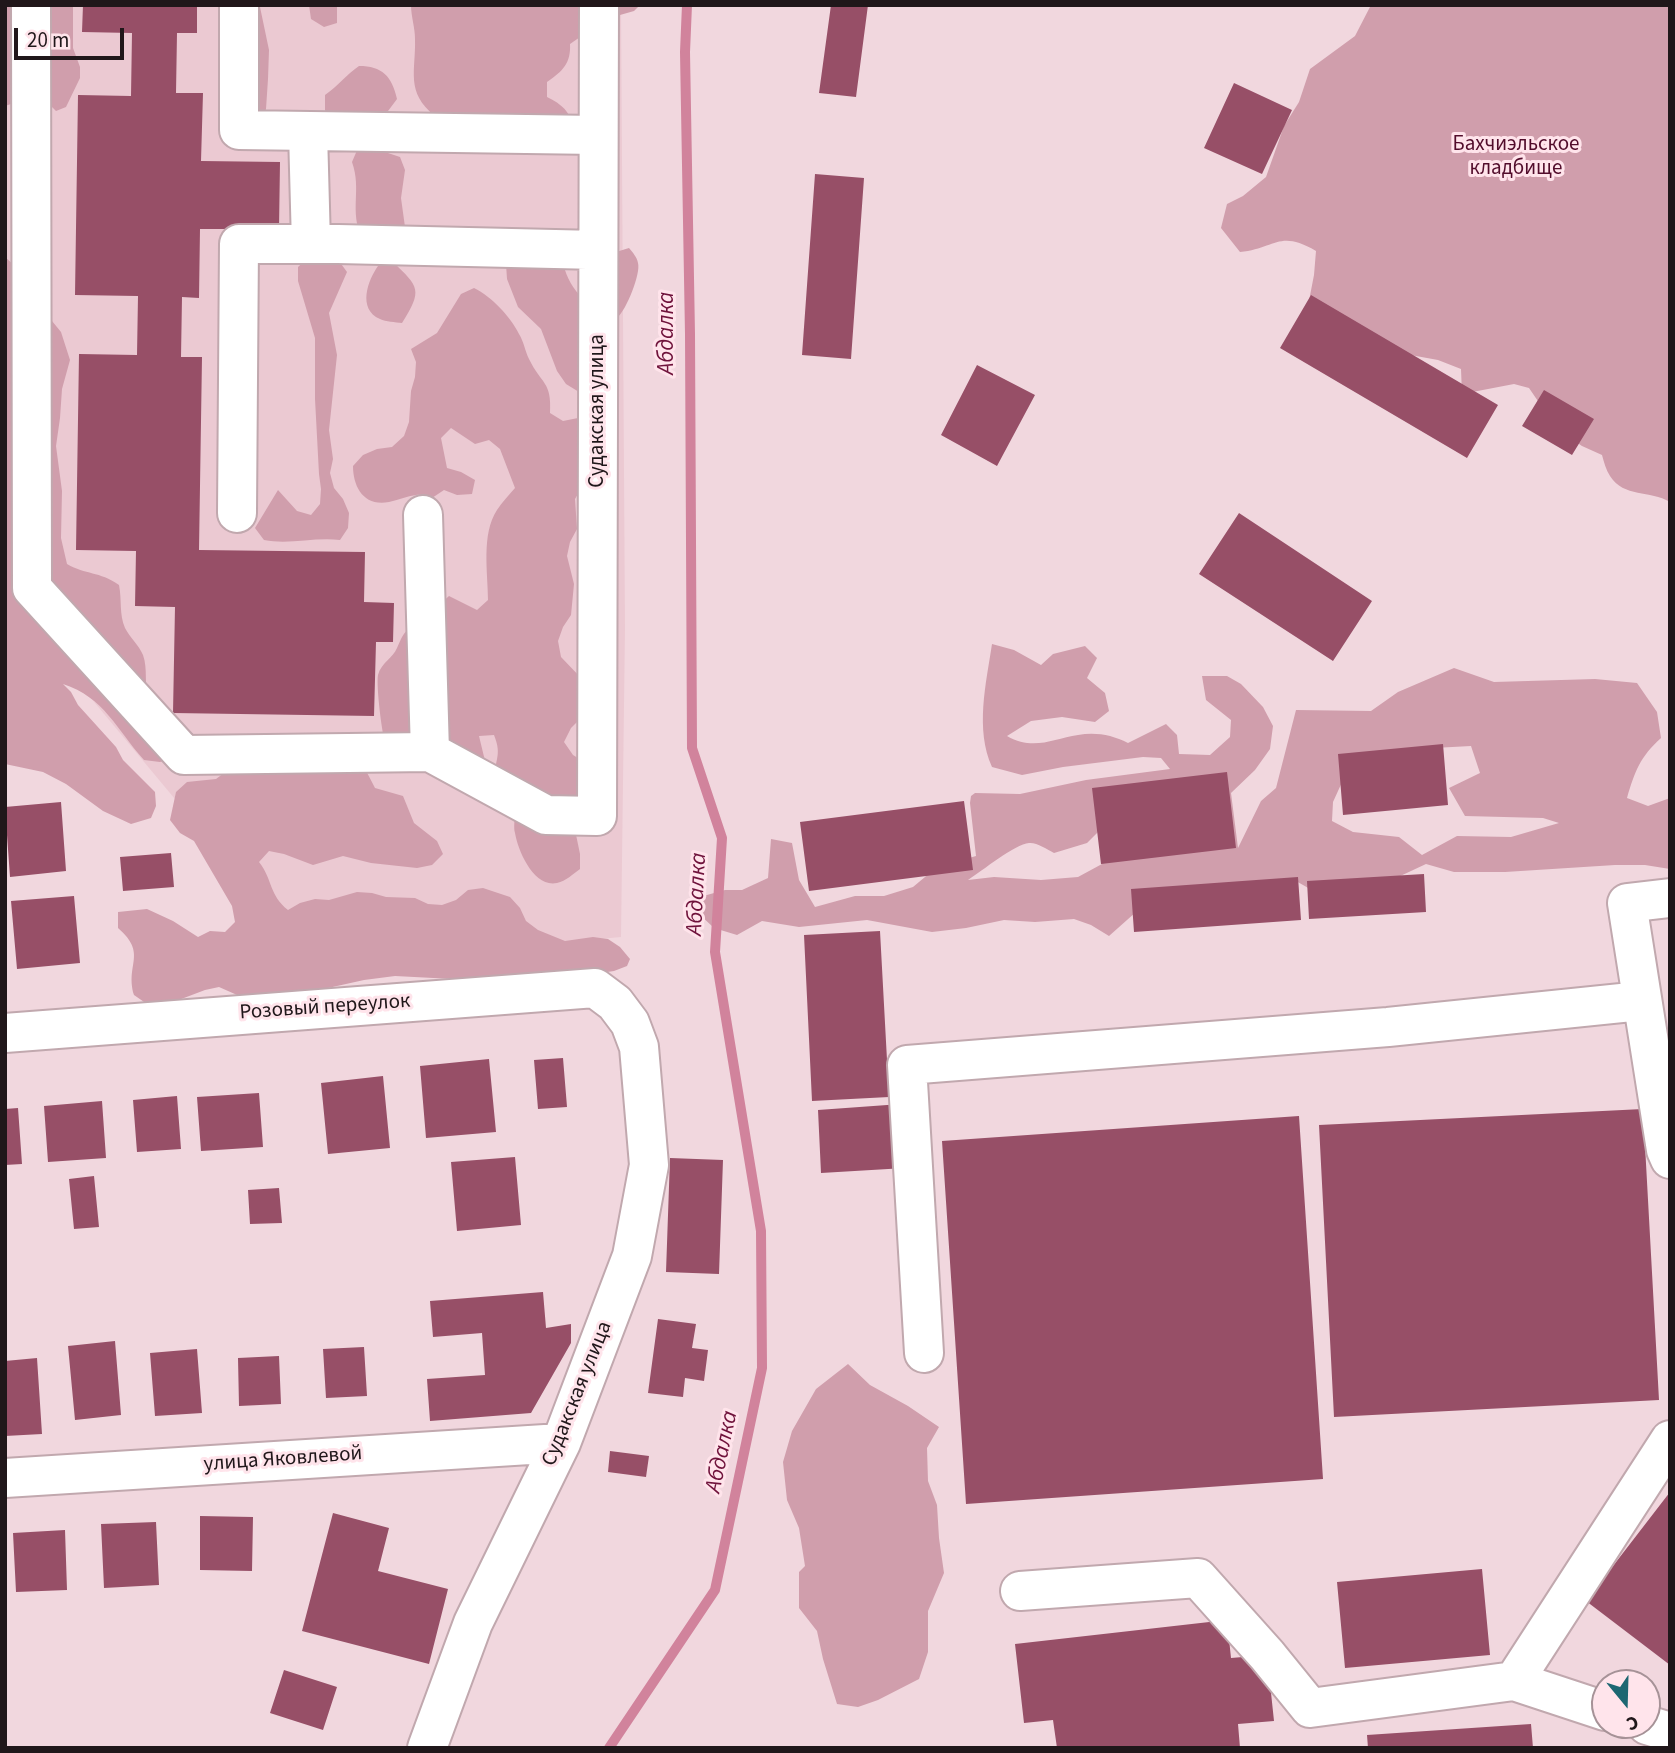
<!DOCTYPE html>
<html>
<head>
<meta charset="utf-8">
<style>
	body { margin:0 }
	#map { position:relative; width:1675px; height:1753px; overflow:hidden; background:#f1d7de; font-family:"Source Sans 3",sans-serif }
	canvas { display:block }
	.frame { position:absolute; inset:0; border:7px solid #20171a; pointer-events:none }
	.north { position:absolute; left:1591px; top:1669px; width:70px; height:70px; box-sizing:border-box; background:#ffe4eb; border:2px solid #a69297; border-radius:50%; rotate:161deg; font-size:19px; font-weight:700; line-height:28px; text-align:center; color:#20171a }
	.north::after { content:''; display:block; margin:auto; width:24px; height:32px; background:#1d6772; clip-path:polygon(50% 0,100% 100%,50% 72%,0 100%) }
	.scale { position:absolute; left:14px; top:28px; width:110px; height:32px; box-sizing:border-box; border:4px solid #20171a; border-top:0; padding-left:9px; font-size:21px; line-height:24px; white-space:nowrap; color:#20171a; -webkit-text-stroke:5px #ffe4eb; paint-order:stroke }
</style>
</head>
<body>
<div id="map">
<canvas width="1675" height="1753"></canvas>
<div class="frame"></div>
<div class="north">С</div>
<div class="scale">20 m</div>
</div>
<script>
const g = document.querySelector('canvas').getContext('2d');
g.lineJoin = 'round';
function fill(path, color) { g.fillStyle = color; g.fill(path, 'evenodd'); }
function strokePath(path, color, width, dash) { g.strokeStyle = color; g.lineWidth = width; g.lineCap = dash ? 'butt' : 'round'; g.setLineDash(dash || []); g.stroke(path); }
function label(font, color, halo, rows, align = 'center') {
  g.font = font + ' "Source Sans 3",sans-serif'; g.lineWidth = 6; g.setLineDash([]); g.textBaseline = 'middle'; g.strokeStyle = halo; g.fillStyle = color; for (const [text, x, y, turn = 0] of rows) {
    g.save(); g.translate(x, y); g.rotate((+turn || 0) * Math.PI / 180); g.textAlign = isNaN(turn) ? turn : align; if (halo) g.strokeText(text, 0, 0); g.fillText(text, 0, 0); g.restore();
  }
}
fill(new Path2D(`
	M5 5H621L625 628 621 937 314 966 5 595Z`), '#ebc9d2');
fill(new Path2D(`
	M5 5H73V48L80 67V78L66 107 56 111 48 103 15 98 11 104 5 106Z
	M252 5 260 7 269 50 268 79 266 109 252 149 233 150 227 136Z
	M309 5H337V23L324 27 311 19Z
	M411 5H640L634 11 606 19 570 44C571 63 563 71 547 82V97C577 111 580 133 554 154L540 153 435 116C405 92 416 71 415 39 415 28 411 16 411 5Z
	M1371 5H1670V502C1650 490 1624 498 1610 476 1606 470 1604 462 1602 455L1582 446 1557 429 1529 388 1514 384 1462 394 1461 369 1438 360 1405 354 1307 311 1314 275 1316 251C1279 229 1275 249 1240 252L1221 228 1227 204 1243 196 1266 177 1284 126 1299 102 1310 69 1355 36Z
	M359 66C382 66 392 76 397 99L388 111 330 123 325 110V95C338 86 346 75 359 66Z
	M358 148H373L400 157 405 170 401 198 405 227 362 239C349 210 362 190 352 162Z
	M629 248C633 253 637 257 638 263 641 274 626 310 618 317L613 310 616 252Z
	M5 257 15 266 38 316 52 321 61 332 70 360 62 389 60 418 56 446 62 491 61 538 67 564C86 575 99 571 119 585 122 600 119 614 125 628 130 638 139 645 143 655 148 669 144 684 148 698 155 718 166 738 174 758L160 762 144 760C117 730 104 697 63 684L71 692 78 705 116 747 123 760 155 792 156 806 151 818 131 824 103 811 66 784 43 772 5 764Z
	M309 257 339 261 347 272 329 313 337 355 329 430 333 459 330 473 334 488 343 499 349 513 348 528 340 540C314 537 289 545 264 540L255 528 278 490 297 511 311 515 320 504 321 489 319 474 315 399V338L298 281V267Z
	M562 258C565 274 570 284 580 296L593 390 579 392 566 384 557 371 541 329 518 307 507 279 506 264Z
	M393 262C419 287 423 290 402 323 395 322 386 322 380 319 357 309 368 280 378 266Z
	M474 288C492 297 510 316 519 334 524 342 525 351 529 359 541 384 552 381 550 413L563 421 578 418 586 431 590 473 575 499 577 529 570 542 567 556 574 584 571 615 563 627 558 641 561 657 583 680 590 709 571 728 564 742 573 755 586 763 574 825 580 854V869C573 874 566 881 557 883 534 888 518 851 515 833 513 826 516 819 513 812 509 801 498 789 496 778 493 760 503 757 494 735L479 736 486 765 452 775 438 606 449 596 477 610 488 600C488 573 481 534 497 510 502 502 509 495 515 488L500 449 489 440 475 444 451 428 441 438 447 468 461 472 475 480 472 494 457 495 444 490 432 498C427 496 421 494 416 495 407 496 398 500 389 502 364 507 353 487 353 466L363 455 377 449 392 447 404 436 409 422 411 391 415 377 416 362 411 349 437 333 461 294Z
	M411 626 437 734 386 746C382 736 376 685 378 675 381 663 393 658 397 648 402 637 402 635 411 626Z
	M992 644 1014 650 1041 665 1053 654 1085 646 1097 658 1087 678 1105 693 1109 711 1095 722 1062 717 1031 721 1007 736C1033 751 1053 739 1078 735 1096 732 1112 735 1128 743L1166 724 1177 735 1179 754 1210 755 1230 737 1231 720 1206 700 1202 676H1227L1241 684 1263 707 1273 726 1270 749 1255 770 1231 793 1238 848 1261 801 1276 788 1296 710 1371 711 1398 692 1454 668 1494 682 1595 679 1637 683 1657 712 1661 738C1640 757 1635 771 1627 798L1648 806 1670 798V869L1645 865H1615L1505 872H1454L1426 864 1381 885 1324 897 1296 881 1136 912 1109 936 1091 925 1074 919 1035 922 1004 920 966 928 932 932 867 920 799 927 762 921 737 935 714 928 697 912 696 898 725 890H742L768 878 771 839 792 843 799 880 815 907 855 896H884L913 887 937 867 976 856 970 803 971 796 975 793 1020 794 1086 780 1170 769 1161 758 1143 757 1063 767 1022 775 992 767C975 729 986 684 992 644ZM1471 746 1480 773 1449 788 1465 816 1543 818 1559 823 1511 837 1457 836 1422 855 1399 837 1353 832 1332 821 1333 802 1343 780 1396 750ZM1098 832 1102 864 1078 877 1041 880 994 877 968 880C982 871 1015 844 1029 843 1036 842 1047 849 1054 853L1087 843Z
	M361 761 375 788 403 796 414 823 437 841 443 854 432 865 417 868 371 863 343 856 313 865 284 854 269 851 259 862C273 880 269 895 288 910L300 903 315 899 329 900 357 892 372 893 386 897 415 898 428 904 442 905 456 900 468 890 483 888 510 897 520 908 526 921 538 930 565 941 593 937 608 939 620 947 630 959 627 966 614 971 594 974 472 980 395 976 364 980 319 990 278 1009 262 1006 219 987 205 990 176 1001 147 1004 134 995C125 964 148 954 118 928V912L147 909 173 921 198 937 210 931 225 932 235 922 232 906 194 841 180 833 170 820 176 792 187 782 216 779 228 770Z
	M848 1364 870 1385 908 1406 939 1427 927 1448 928 1481 937 1505 939 1538 944 1573 928 1611V1652L919 1679 878 1700 858 1707 837 1704 823 1659 817 1631 799 1608V1572L805 1566 799 1528 787 1500 783 1462 792 1431 816 1389Z`), '#d09eac');
strokePath(new Path2D(`
	M609 1748 715 1590 762 1368 761 1231 715 952 722 838 692 748 690 334 685 52 687 5`), '#d1839c', 10);
fill(new Path2D(`
	M83 5H197V33H177L176 93H203L201 161 280 162 279 229H200L199 298 182 297 181 357H202L199 550 365 552 364 602 394 603 393 642H376L374 716 173 713 175 607 135 606 136 551 76 550 79 354 137 355 138 296 75 295 78 95 131 96 132 33 82 32Z
	M831 5H868L856 97 819 93Z
	M1234 83 1292 110 1262 174 1204 148Z
	M815 174 864 178 851 359 802 355Z
	M1311 295 1498 405 1467 458 1280 348Z
	M977 365 1035 395 997 466 941 435Z
	M1544 390 1594 419 1572 455 1522 426Z
	M1239 513 1372 601 1333 661 1199 574Z
	M1443 744 1448 805 1343 815 1338 754Z
	M1227 772 1236 848 1101 864 1092 788Z
	M964 801 973 870 809 891 800 822Z
	M61 802 66 871 10 877 5 807Z
	M171 853 174 887 123 891 120 857Z
	M1424 874 1426 912 1309 919 1307 881Z
	M1298 877 1301 920 1134 932 1131 889Z
	M74 896 80 963 17 969 11 901Z
	M880 931 889 1097 812 1101 804 935Z
	M563 1058 567 1107 538 1109 534 1060Z
	M489 1059 496 1132 426 1138 420 1066Z
	M383 1076 390 1148 328 1154 321 1083Z
	M259 1093 263 1147 201 1151 197 1097Z
	M177 1096 181 1149 137 1152 133 1100Z
	M102 1101 106 1158 48 1162 44 1106Z
	M901 1104 905 1168 821 1173 818 1110Z
	M18 1108 22 1164 5 1165V1109Z
	M1643 1109 1659 1400 1334 1417 1319 1125Z
	M1299 1116 1323 1479 966 1504 942 1141Z
	M515 1157 521 1225 457 1231 451 1162Z
	M670 1158 723 1160 719 1274 666 1272Z
	M94 1176 99 1227 74 1229 69 1179Z
	M279 1188 282 1223 250 1224 248 1190Z
	M543 1292 546 1328 571 1324V1343L531 1413 430 1421 427 1379 485 1375 482 1333 433 1337 430 1301Z
	M658 1319 696 1324 692 1348 708 1350 704 1381 685 1378 683 1397 648 1393Z
	M115 1341 121 1415 75 1420 68 1346Z
	M364 1347 367 1396 326 1398 323 1349Z
	M197 1349 202 1413 155 1416 150 1353Z
	M279 1356 281 1404 239 1406 238 1358Z
	M37 1358 42 1434 5 1436V1361Z
	M610 1451 649 1456 646 1477 608 1472Z
	M1670 1492V1665L1586 1601Z
	M333 1513 389 1528 378 1571 448 1589 429 1664 302 1631Z
	M200 1516 253 1517 252 1571 200 1570Z
	M156 1522 159 1585 104 1588 101 1524Z
	M65 1530 67 1590 16 1592 13 1533Z
	M1482 1569 1490 1655 1345 1668 1337 1582Z
	M1227 1620 1231 1658 1267 1655 1274 1721 1238 1724 1240 1748H1057L1053 1720 1024 1723 1015 1644Z
	M284 1670 337 1687 323 1730 270 1713Z
	M1531 1724 1533 1748H1368L1367 1735Z`), '#974f67');
const minor = new Path2D(`
	M31 5 32 588 184 755 430 752 546 815 597 816 599 5
	M239 5V130L598 135
	M308 132 311 244
	M237 513 239 244H338L598 250
	M423 515 430 752
	M1670 898 1627 903 1666 1150 1670 1159
	M5 1033 595 988 615 1003 630 1023 639 1047 649 1165 632 1256 561 1443 473 1623 427 1748
	M924 1353 907 1065 1388 1027 1641 1001
	M5 1478 561 1443
	M1020 1591 1198 1578 1267 1655 1310 1708 1514 1681
	M1605 1711 1514 1681 1670 1440
	M1647 1725 1670 1732`);
strokePath(minor, '#c1a8ae', 42);
strokePath(minor, '#fff', 38);
label('21px', '#520c2b', '#ffe4eb', [
	["Бахчиэльское",1516,145],
	["кладбище",1516,169]
]);
label('21px', '#20171a', '#ffe4eb', [
	["Судакская улица",598,411,-90],
	["Розовый переулок",325,1008,-4],
	["Судакская улица",578,1394,-68],
	["улица Яковлевой",283,1460,-4]
]);
label('italic 23px', '#6f123b', '#ffe4eb', [
	["Абдалка",668,333,-90],
	["Абдалка",698,894,-87],
	["Абдалка",723,1452,-78]
]);
</script>
</body>
</html>
